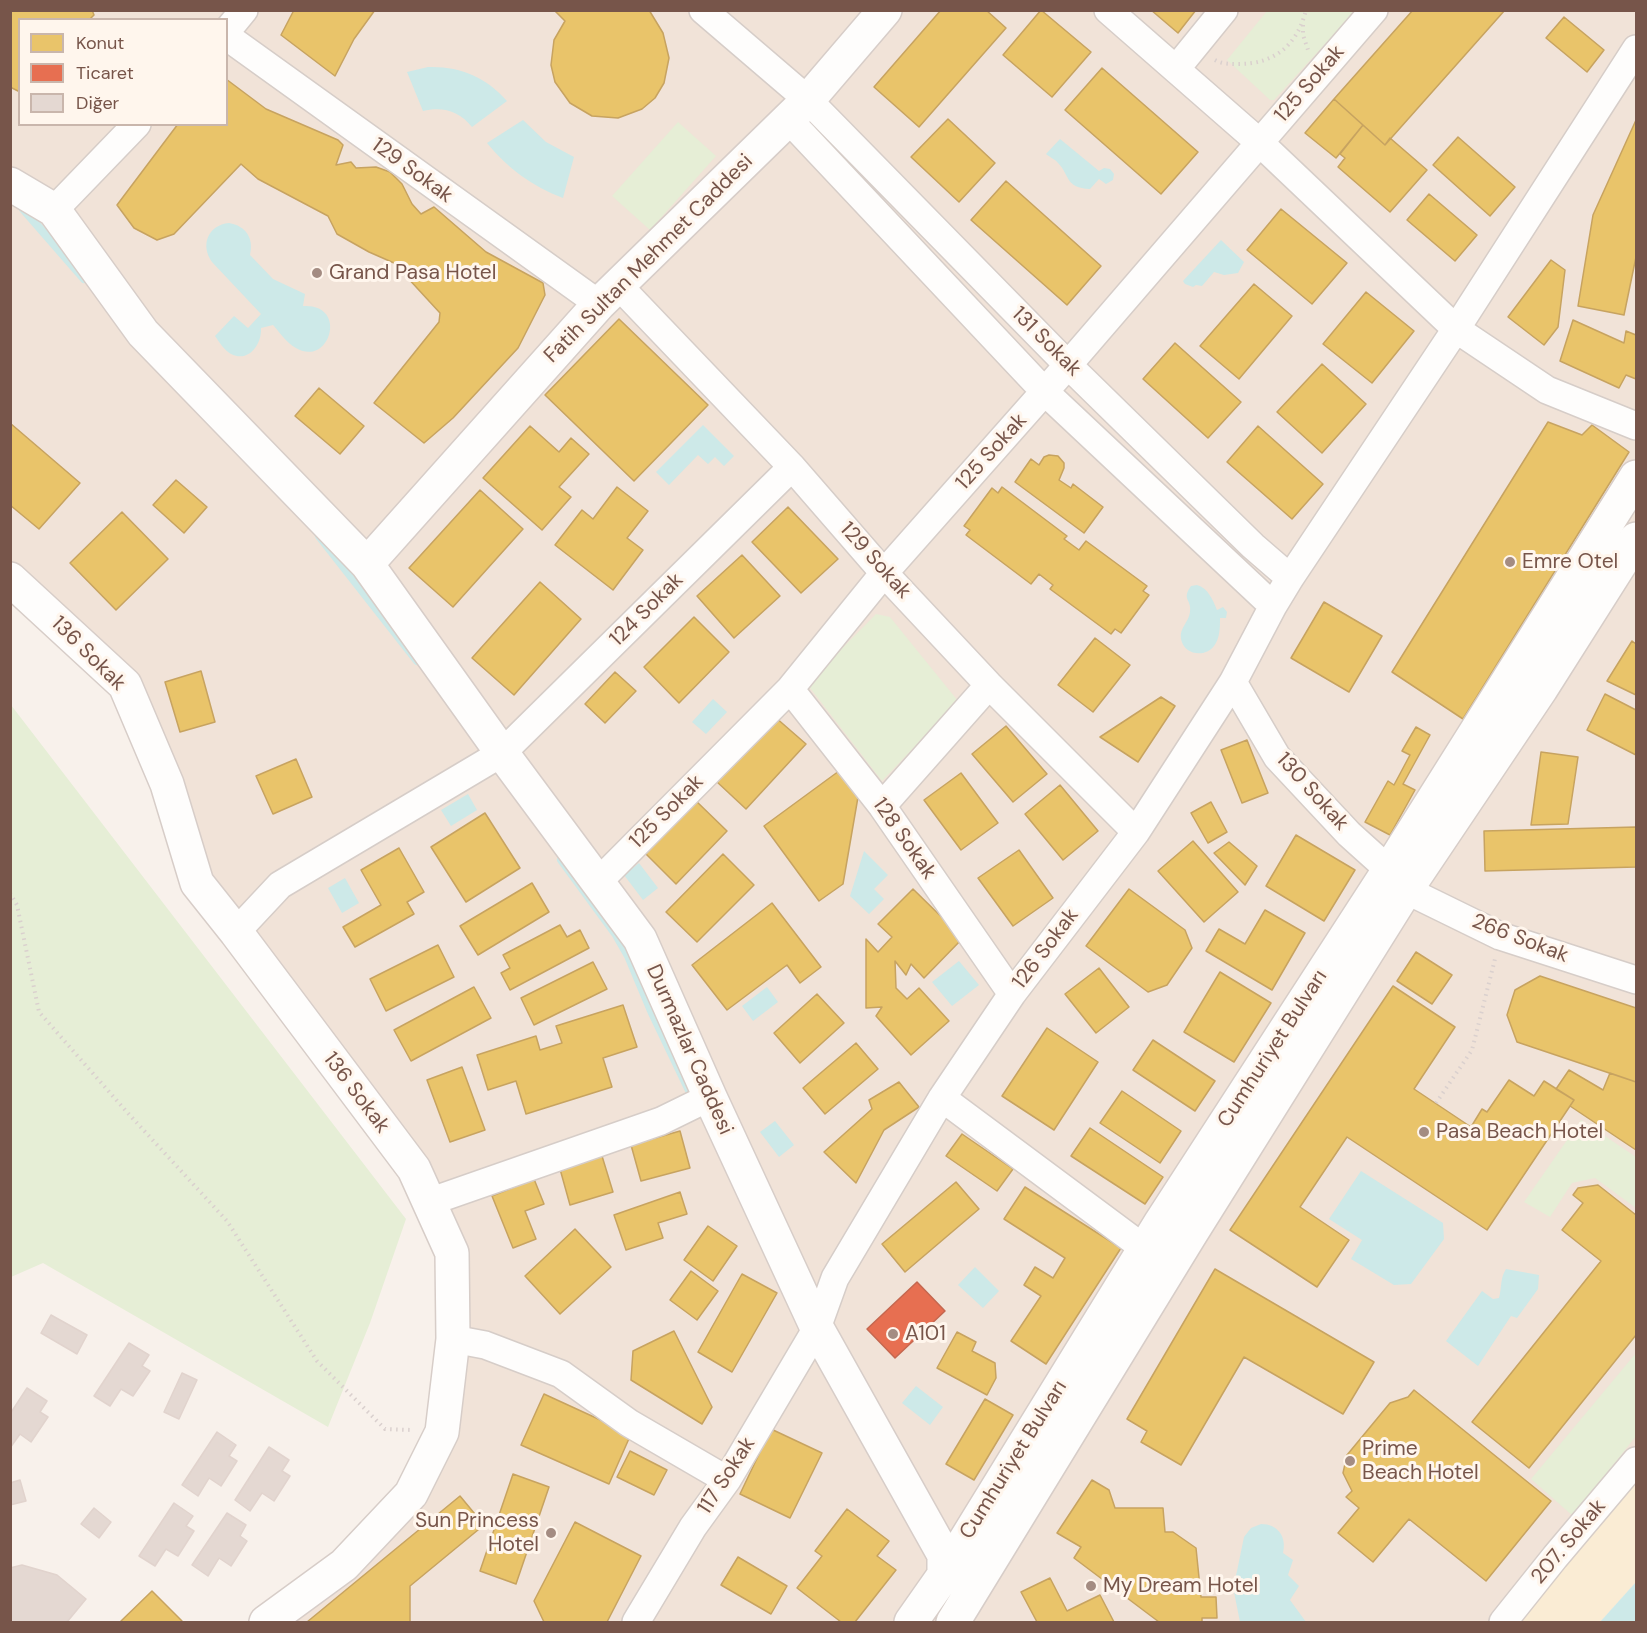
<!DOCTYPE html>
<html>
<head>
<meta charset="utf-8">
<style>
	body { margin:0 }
	#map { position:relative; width:1647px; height:1633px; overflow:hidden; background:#f8f1eb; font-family:"DM Sans",sans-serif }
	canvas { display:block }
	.frame { position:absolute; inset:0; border:12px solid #77554a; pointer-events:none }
	.legend { position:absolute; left:18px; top:18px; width:210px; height:108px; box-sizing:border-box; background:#fff6ed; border:2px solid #c9b6ac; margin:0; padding:8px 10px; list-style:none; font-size:18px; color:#77554a }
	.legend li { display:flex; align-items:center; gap:12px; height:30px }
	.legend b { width:30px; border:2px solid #c9b6ac }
</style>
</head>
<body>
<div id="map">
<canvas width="1647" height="1633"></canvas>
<div class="frame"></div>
<ul class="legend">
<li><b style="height:16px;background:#e9c46a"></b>Konut</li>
<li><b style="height:16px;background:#e76f51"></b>Ticaret</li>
<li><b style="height:16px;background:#e4d8d2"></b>Diğer</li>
</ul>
</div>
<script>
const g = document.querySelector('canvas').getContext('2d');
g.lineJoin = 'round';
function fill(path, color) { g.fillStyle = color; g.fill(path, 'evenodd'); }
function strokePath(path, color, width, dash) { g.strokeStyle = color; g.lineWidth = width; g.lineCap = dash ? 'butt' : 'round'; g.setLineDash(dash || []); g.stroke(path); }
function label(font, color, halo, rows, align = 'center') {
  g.font = font + ' "DM Sans",sans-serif'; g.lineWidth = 6; g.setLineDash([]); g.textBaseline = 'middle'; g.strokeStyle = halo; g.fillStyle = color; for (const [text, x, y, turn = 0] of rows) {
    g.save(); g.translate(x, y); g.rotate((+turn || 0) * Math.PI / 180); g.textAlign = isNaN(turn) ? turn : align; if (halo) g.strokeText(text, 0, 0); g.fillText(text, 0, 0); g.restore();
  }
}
fill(new Path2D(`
	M10 11H1636V1582L1600 1622H266L344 1565 442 1432 452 1253 236 932 125 685 11 579ZM20 20H226V124H20Z`), '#f1e3d8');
fill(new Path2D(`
	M1267 11H1355L1274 100H1270L1227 60Z
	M678 122 716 156 650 230 612 196Z
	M876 614 890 617 958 701 882 781 807 684Z
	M11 705 406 1219 370 1323 328 1427 43 1263 11 1277Z
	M1581 1120 1636 1157V1208L1595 1178 1572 1183 1550 1217 1524 1202Z
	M1636 1353V1436L1573 1516 1531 1479Z`), '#e6eed6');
fill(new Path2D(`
	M1636 1461V1582L1600 1622H1503Z`), '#faecd4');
fill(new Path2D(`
	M428 67C460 66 486 77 507 101L472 127C460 111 442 106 423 111L407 72Z
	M523 120 546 142 574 157 563 198C533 187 507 168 487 143Z
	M1060 139 1099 171 1104 168 1110 169 1114 174 1113 180 1106 184 1099 179 1090 189C1065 188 1070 175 1058 163 1055 159 1049 157 1046 154Z
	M229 223C246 226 254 238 250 255L273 279 305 294 303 306C349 303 330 368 296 348 287 343 280 333 273 325L261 328C262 344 249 363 231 354 225 351 219 342 215 336L234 316 248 328 261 314 212 262C200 245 208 225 229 223Z
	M1221 240 1244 262 1238 273 1224 275 1214 272 1202 286 1196 285 1193 287 1185 284 1183 281Z
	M703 425 734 456 724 466 715 457 708 464 698 455 669 485 656 472Z
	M1197 585C1208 588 1213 600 1217 610L1223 607 1227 612 1226 618H1220C1220 628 1220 638 1214 646 1205 658 1184 655 1181 639 1179 628 1189 622 1190 612 1192 599 1181 600 1191 586Z
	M713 699 727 712 706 734 692 722Z
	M468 794 477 810 451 826 441 810Z
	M864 851 888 875 874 889 884 899 869 914 850 896Z
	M639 863 658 888 643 900 624 875Z
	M345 878 359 903 342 913 328 888Z
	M959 961 979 985 952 1006 932 982Z
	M767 987 778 1002 753 1021 742 1006Z
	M775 1121 794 1145 779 1157 760 1132Z
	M1361 1171 1443 1223 1444 1239 1411 1284 1394 1285 1351 1259 1362 1240 1329 1219Z
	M975 1267 999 1291 983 1308 958 1285Z
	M1506 1269 1539 1275 1538 1289 1517 1318 1511 1316 1478 1366 1446 1341 1482 1291 1493 1299 1499 1298C1502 1287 1500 1278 1506 1269Z
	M916 1386 943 1407 930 1425 902 1403Z
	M1261 1524C1278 1524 1287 1537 1283 1553L1293 1560 1288 1575 1299 1586 1290 1600 1306 1622H1240L1233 1587 1237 1571 1244 1537 1251 1528Z
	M1636 1582V1622H1600Z`), '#cde9e8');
const homes = new Path2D(`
	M10 10H92L94 15 89 20H20V92L10 87Z
	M294 10H375L354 39 335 76 281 35Z
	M554 10H649L663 33 669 58 664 83 655 98 642 109 618 118 592 116 570 103 555 82 551 65 554 40 565 21Z
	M941 10H986L1006 28 919 127 874 87Z
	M1041 10 1091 52 1052 97 1003 55Z
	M1151 10H1196L1178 33Z
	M1413 10H1505L1385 145 1334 99Z
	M1564 17 1604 50 1587 72 1546 38Z
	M1102 68 1198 152 1161 194 1065 110Z
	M226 79 266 109 338 140 343 145 336 165 351 162 356 168 376 167 390 172 402 184 412 204 421 214 434 207 486 252 543 283 545 295 518 348 453 418 424 443 374 403 439 322 440 313 394 263 369 252 337 234 328 216 258 179 241 164 174 234 157 240 134 228 117 205 178 124H226Z
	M1334 99 1363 125 1336 158 1305 133Z
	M948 119 995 163 959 202 911 157Z
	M1636 120V257L1624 315 1578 306 1593 215Z
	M1363 125 1385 145 1390 138 1427 170 1390 212 1338 167 1345 158 1340 154Z
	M1458 137 1515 187 1490 216 1433 165Z
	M1006 181 1101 266 1067 305 971 220Z
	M1429 194 1477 235 1455 261 1407 220Z
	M1281 209 1347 263 1312 304 1247 250Z
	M1551 260 1565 270 1558 327 1544 345 1508 317Z
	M1254 284 1292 316 1239 379 1200 346Z
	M1366 292 1414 331 1372 383 1323 344Z
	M619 319 708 405 634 481 545 395Z
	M1573 320 1624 343 1626 331 1636 335V379L1626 375 1619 388 1560 361Z
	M1175 343 1241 402 1208 438 1143 379Z
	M1322 364 1366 404 1322 453 1277 412Z
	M319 388 364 426 340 454 295 416Z
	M1548 422 1582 435 1592 425 1629 452 1463 719 1392 672Z
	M10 423 80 483 39 529 10 505Z
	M530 426 559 452 571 438 589 454 559 487 571 497 542 530 483 478Z
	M1258 426 1323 484 1292 519 1227 462Z
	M1049 455 1058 456 1064 463V468L1059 480 1071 488 1073 484 1103 507 1084 533 1015 482 1031 459 1039 465 1044 457Z
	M176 480 207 507 184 533 153 505Z
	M617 487 648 511 627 538 643 550 613 590 555 545 582 510 593 519Z
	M1002 487 1067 536 1064 539 1079 550 1086 541 1147 586 1143 591 1149 595 1121 633 1115 629 1111 634 1050 589 1053 585 1039 574 1031 584 966 535 970 530 964 526 992 488 998 493Z
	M480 490 523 529 453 607 409 568Z
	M788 507 838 559 801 593 752 542Z
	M122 512 168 559 116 610 70 563Z
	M742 555 780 596 734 638 697 596Z
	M540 582 581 619 514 695 472 658Z
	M1324 602 1382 636 1349 692 1291 658Z
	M694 617 729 652 679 703 644 667Z
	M1095 638 1130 665 1093 712 1058 685Z
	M1632 641 1636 644V695L1607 681Z
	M201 671 215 722 180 732 165 682Z
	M615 672 636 691 605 723 585 704Z
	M1605 694 1636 710V755L1587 730Z
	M1161 697 1175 706 1138 762 1100 737Z
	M775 717 806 744 746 809 716 781Z
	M1006 726 1047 774 1013 802 972 754Z
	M1416 727 1430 735 1403 784 1415 790 1390 835 1365 822 1388 781 1394 785 1410 755 1402 751Z
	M1247 740 1268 793 1242 803 1221 750Z
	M1541 752 1578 757 1568 824 1531 825Z
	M296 759 312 797 273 814 256 776Z
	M839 771 858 797 843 884 819 901 764 826Z
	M961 773 998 823 961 850 924 800Z
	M1060 785 1098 831 1063 860 1025 814Z
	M694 799 727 831 676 884 644 852Z
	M1211 802 1227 832 1208 843 1191 813Z
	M485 813 520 868 466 902 431 847Z
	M1636 827V867L1485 871 1484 831Z
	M1296 835 1355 870 1324 921 1266 886Z
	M1193 841 1238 892 1204 922 1158 871Z
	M1229 842 1257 866 1245 885 1214 853Z
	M399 848 424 892 407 902 414 914 355 947 343 927 381 905 361 870Z
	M1019 850 1053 898 1013 926 978 878Z
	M723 854 754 885 697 942 666 912Z
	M532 883 549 912 478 955 460 926Z
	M913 889 963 938 924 978 911 964 906 975 895 961 896 988 907 999 919 988 949 1021 911 1055 876 1016 882 1007 866 1008V939L878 952 892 937 878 924Z
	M1129 889 1185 930 1192 948 1167 985 1148 992 1086 946Z
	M772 903 821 967 800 983 787 965 727 1010 692 965Z
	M1265 910 1305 933 1272 990 1206 951 1219 929 1245 944Z
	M560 925 567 937 580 930 589 948 510 990 501 973 510 968 503 955Z
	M438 945 454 977 386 1011 370 979Z
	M1416 952 1452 975 1432 1004 1397 981Z
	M593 962 607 989 534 1025 521 998Z
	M1099 968 1129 1007 1096 1033 1065 994Z
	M1220 972 1271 1003 1234 1062 1184 1032Z
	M1540 976 1636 1008V1082L1517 1042 1507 1015 1515 990Z
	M1393 986 1455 1027 1414 1089 1471 1127 1482 1109 1487 1112 1509 1080 1534 1096 1544 1081 1574 1100 1487 1230 1347 1137 1300 1207 1349 1240 1317 1287 1230 1230Z
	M474 987 491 1018 411 1061 394 1030Z
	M817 994 844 1023 800 1063 774 1033Z
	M623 1005 637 1047 603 1058 612 1087 526 1114 516 1081 488 1090 477 1055 536 1036 540 1050 562 1043 556 1026Z
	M1047 1028 1098 1062 1054 1130 1002 1096Z
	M1153 1040 1215 1081 1195 1111 1133 1070Z
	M856 1043 878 1069 825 1114 803 1088Z
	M462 1067 485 1130 450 1142 427 1080Z
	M1569 1070 1603 1090 1610 1073 1636 1082V1150L1570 1106 1574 1100 1556 1089Z
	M899 1082 919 1107 884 1130 856 1183 824 1152 872 1109 869 1100Z
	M1122 1091 1181 1131 1160 1163 1100 1123Z
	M1090 1128 1163 1177 1145 1204 1071 1156Z
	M680 1131 690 1168 641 1181 631 1145Z
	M962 1134 1013 1169 997 1191 946 1156Z
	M602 1156 613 1192 570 1205 560 1169Z
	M534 1179 544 1204 525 1211 536 1239 513 1248 492 1196Z
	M956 1182 979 1209 905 1272 882 1244Z
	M1598 1185 1636 1215V1335L1529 1468 1472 1422 1601 1261 1562 1230 1583 1203 1573 1195 1578 1188Z
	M1025 1187 1121 1248 1046 1364 1011 1341 1041 1296 1024 1285 1035 1267 1053 1278 1065 1258 1004 1219Z
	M680 1192 687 1214 658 1223 663 1238 626 1250 614 1215Z
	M708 1226 737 1246 713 1281 684 1260Z
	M575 1229 611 1267 560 1314 525 1276Z
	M1215 1269 1374 1362 1343 1414 1244 1357 1181 1465 1141 1442 1147 1431 1127 1419Z
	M691 1271 718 1291 697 1320 670 1300Z
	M742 1274 777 1293 732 1372 698 1352Z
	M674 1331 712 1407 702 1424 631 1380 633 1351Z
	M957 1332 976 1342 972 1351 995 1363 996 1378 987 1395 937 1368Z
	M1414 1390 1551 1501 1486 1581 1409 1519 1373 1562 1338 1533 1359 1508 1346 1497 1352 1491 1343 1473 1347 1455 1390 1403 1408 1397Z
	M544 1394 631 1434 609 1484 521 1445Z
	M985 1399 1013 1415 974 1480 946 1464Z
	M771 1429 822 1453 790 1518 740 1494Z
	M630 1451 667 1470 654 1495 617 1477Z
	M513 1474 549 1487 516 1584 480 1571Z
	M1092 1480 1109 1490 1115 1508H1163L1165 1532H1173L1196 1548 1201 1597H1216L1217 1618H1202V1622H1159L1074 1558 1081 1547 1057 1533Z
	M460 1496 484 1525 410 1586V1622H307Z
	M847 1509 889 1541 877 1556 896 1570 855 1622H841L797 1588 822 1556 815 1551Z
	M575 1522 641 1556 607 1622H544L534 1601Z
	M738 1557 787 1586 771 1614 721 1585Z
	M1050 1578 1067 1611 1100 1595 1114 1622H1037L1021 1592Z
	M152 1591 182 1621 181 1622H120Z`);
fill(homes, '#e9c46a');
strokePath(homes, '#c7a360', 1.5);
const shops = new Path2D(`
	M917 1282 945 1311 895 1358 867 1329Z`);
fill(shops, '#e76f51');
strokePath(shops, '#c5674f', 1.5);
strokePath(new Path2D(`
	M23 209 84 279
	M319 536 417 661
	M561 860 616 935 628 956 651 1011 694 1101`), '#cde9e8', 8);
const building = new Path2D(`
	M51 1315 87 1335 77 1354 41 1333Z
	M129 1343 149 1355 142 1366 150 1371 133 1396 121 1389 110 1406 94 1396Z
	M182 1373 197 1380 179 1419 164 1412Z
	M27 1388 47 1401 40 1412 48 1417 31 1442 20 1434 10 1448V1414Z
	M217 1432 236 1445 229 1456 237 1461 221 1486 209 1478 198 1496 182 1485Z
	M269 1447 289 1460 282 1471 290 1476 274 1501 262 1493 250 1511 235 1500Z
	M20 1480 26 1501 10 1505V1483Z
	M174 1503 193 1516 186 1526 194 1531 178 1556 166 1549 155 1566 139 1556Z
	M94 1508 111 1522 99 1538 81 1524Z
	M227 1513 246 1525 240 1536 247 1541 231 1566 219 1558 208 1576 192 1565Z
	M22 1565 57 1575 86 1599 67 1622H10V1568Z`);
fill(building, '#e4d8d2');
strokePath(building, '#e1d3cd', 1.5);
const street = new Path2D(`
	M703 10 808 100 1068 365 1253 546 1290 578
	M1108 10 1259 142 1456 329 1547 390 1636 426
	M226 32 244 10
	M226 36 599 304
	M1176 69 1224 10
	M788 119 1045 392 1273 606
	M54 210 137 124
	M619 286 792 467 884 573 989 685 1136 832
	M1233 682 1277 757 1349 834 1389 870 1406 890 1500 936 1636 980
	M790 689 882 806 1012 994
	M882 806 989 685
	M598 882 790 689 884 573 1068 365 1374 10
	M236 932 280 885 502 753 792 467
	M942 1098 1145 1249
	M429 1202 661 1121 710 1097
	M453 1339 485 1345 561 1374 629 1423 727 1480
	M636 1622 693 1527 727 1480 817 1328 835 1278 942 1098 1012 994 1136 832 1233 682 1273 606 1290 578 1456 329 1636 49
	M1503 1622 1555 1557 1636 1461`);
const secondary = new Path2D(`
	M10 184 54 210 143 333 367 564 502 753 640 939 710 1097 817 1328 944 1555V1575
	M367 564 599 304 808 100 885 10
	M10 579 125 685 167 784 197 883 236 932 414 1169 452 1253 453 1339 442 1432 411 1494 344 1565 266 1622
	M911 1622 944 1575 1161 1222 1389 870 1636 477
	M953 1622 1190 1235 1406 890 1541 689 1636 539`);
strokePath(street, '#d6cdc8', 30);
strokePath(secondary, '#d7cdc8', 36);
strokePath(new Path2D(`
	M1303 25V35L1308 50
	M1215 60C1222 64 1230 64 1238 64 1274 64 1297 46 1306 10
	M10 893 17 905 39 1012 126 1111 227 1221 317 1361 385 1429 412 1430
	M1436 1103 1472 1050 1495 959`), '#dad0ce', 4, [1.5, 4.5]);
strokePath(street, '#fefdfc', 27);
strokePath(secondary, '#fefdfc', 33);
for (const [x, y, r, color] of [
	[317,273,6,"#a48c82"],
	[1510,562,6,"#a48c82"],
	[1424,1132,6,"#a48c82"],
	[893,1334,6,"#a48c82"],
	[1350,1461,6,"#a48c82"],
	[551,1533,6,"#a48c82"],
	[1091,1586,6,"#a48c82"]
]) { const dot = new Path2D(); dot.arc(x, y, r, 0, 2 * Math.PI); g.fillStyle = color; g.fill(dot); strokePath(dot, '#fff6ed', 2); }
label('21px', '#77554a', '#fff6ed', [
	["125 Sokak",1310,84,-49],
	["129 Sokak",412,171,36],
	["Fatih Sultan Mehmet Caddesi",649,259,-45],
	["131 Sokak",1046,342,45],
	["125 Sokak",992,452,-48],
	["129 Sokak",875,561,48],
	["124 Sokak",647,610,-45],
	["136 Sokak",88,654,45],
	["130 Sokak",1312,792,48],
	["125 Sokak",667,812,-45],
	["128 Sokak",904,839,55],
	["266 Sokak",1520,939,21],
	["126 Sokak",1046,949,-53],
	["Cumhuriyet Bulvarı",1273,1049,-57],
	["Durmazlar Caddesi",689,1050,66],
	["136 Sokak",356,1093,53],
	["Cumhuriyet Bulvarı",1014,1460,-58],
	["117 Sokak",727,1476,-57],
	["207. Sokak",1569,1542,-50]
]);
label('21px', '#77554a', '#fff6ed', [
	["Grand Pasa Hotel",329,273],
	["Emre Otel",1522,562],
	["Pasa Beach Hotel",1436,1132],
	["A101",905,1334],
	["Prime",1362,1449],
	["Beach Hotel",1362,1473],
	["Sun Princess",539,1521,"right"],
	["Hotel",539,1545,"right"],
	["My Dream Hotel",1103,1586]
], 'left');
</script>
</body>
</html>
